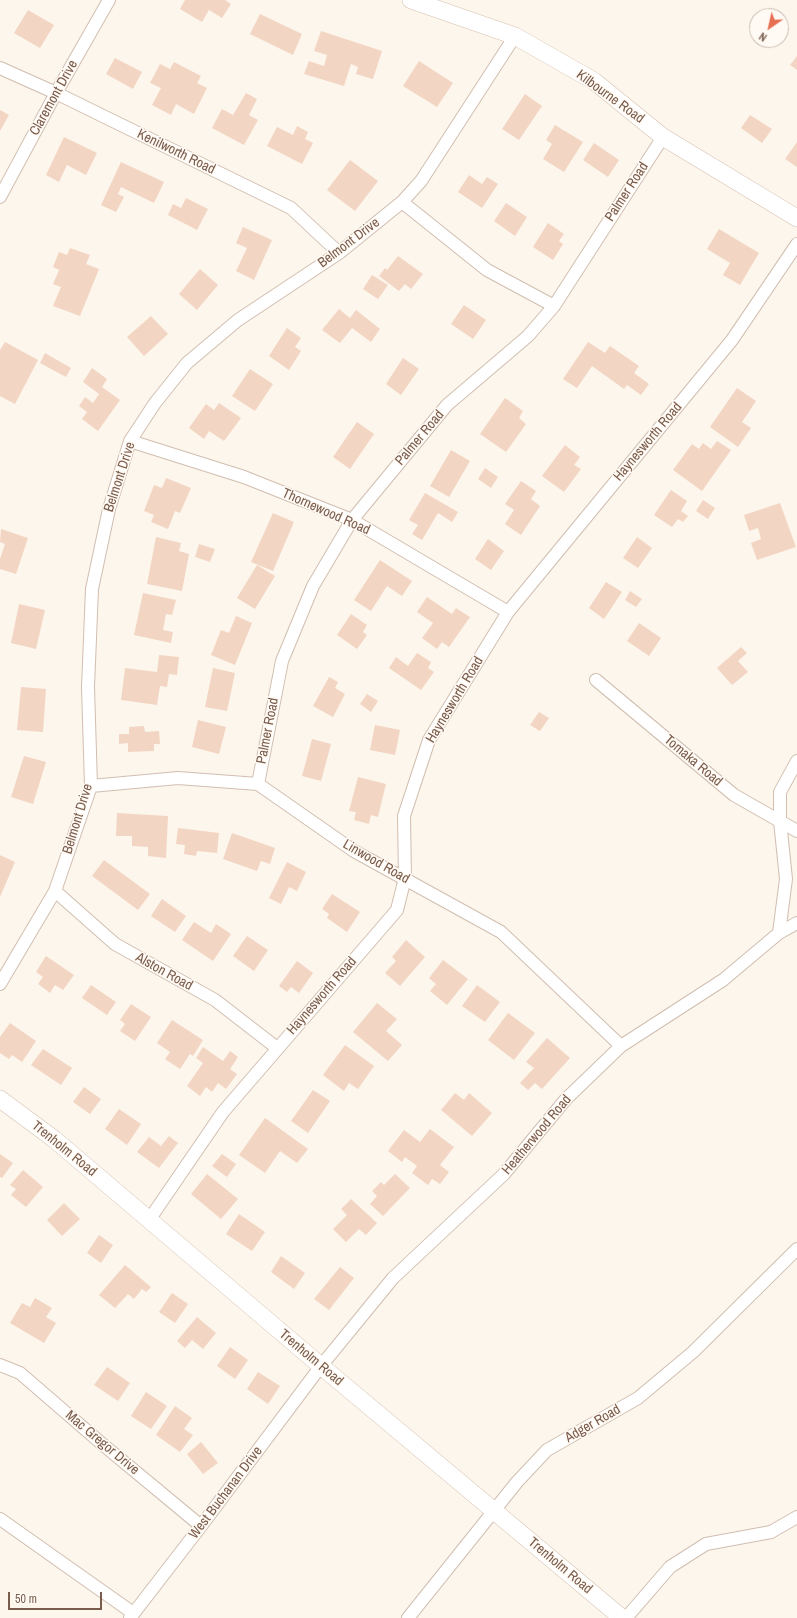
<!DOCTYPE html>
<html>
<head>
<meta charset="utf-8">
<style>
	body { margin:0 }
	#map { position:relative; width:797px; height:1618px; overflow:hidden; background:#fdf6ec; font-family:"Archivo Narrow",sans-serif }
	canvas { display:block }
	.north { position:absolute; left:749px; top:8px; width:40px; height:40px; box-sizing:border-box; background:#fffaf3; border:1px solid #cabbb1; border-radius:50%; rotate:214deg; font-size:11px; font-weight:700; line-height:16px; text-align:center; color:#7a5c4d }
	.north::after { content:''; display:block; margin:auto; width:14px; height:18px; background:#e76f51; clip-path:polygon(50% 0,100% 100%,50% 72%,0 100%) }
	.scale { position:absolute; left:8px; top:1592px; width:94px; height:18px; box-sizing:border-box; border:2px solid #7a5c4d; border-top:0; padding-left:5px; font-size:12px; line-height:14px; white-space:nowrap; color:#7a5c4d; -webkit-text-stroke:3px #fffaf3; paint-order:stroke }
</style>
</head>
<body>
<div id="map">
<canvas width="797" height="1618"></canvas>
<div class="north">N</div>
<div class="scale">50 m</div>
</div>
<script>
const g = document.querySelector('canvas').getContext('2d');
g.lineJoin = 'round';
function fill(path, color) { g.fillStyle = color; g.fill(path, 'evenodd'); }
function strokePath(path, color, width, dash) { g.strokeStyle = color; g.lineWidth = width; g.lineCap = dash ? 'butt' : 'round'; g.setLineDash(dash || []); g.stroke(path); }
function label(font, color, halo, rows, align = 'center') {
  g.font = font + ' "Archivo Narrow",sans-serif'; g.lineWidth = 3; g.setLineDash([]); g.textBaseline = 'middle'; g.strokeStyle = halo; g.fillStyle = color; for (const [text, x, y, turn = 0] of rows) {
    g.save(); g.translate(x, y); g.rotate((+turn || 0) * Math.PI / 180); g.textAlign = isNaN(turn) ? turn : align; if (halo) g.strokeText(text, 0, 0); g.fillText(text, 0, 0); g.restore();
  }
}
fill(new Path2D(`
	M185 0H225L231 4 222 18 209 10 202 22 180 9Z
	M28 10 54 25 40 48 14 33Z
	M260 14 302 34 293 55 250 34Z
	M321 31 382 51 373 79 356 74 358 67 351 64 344 86 304 74 309 61 324 66 327 55 314 51Z
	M797 56V70L790 65Z
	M115 58 142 72 133 89 106 74Z
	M419 61 453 83 437 107 403 86Z
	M174 62 201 76 197 83 207 88 194 114 176 104 171 115 152 105 161 88 150 83 160 64 170 69Z
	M246 93 257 99 249 115 258 120 244 145 212 128 222 109 233 115Z
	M525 94 542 106 519 140 502 129Z
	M0 110 9 115 0 131Z
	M750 115 772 129 762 143 741 128Z
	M555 125 583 142 564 172 543 159 552 144 546 140Z
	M297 126 308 132 305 139 313 143 302 164 267 146 277 127 293 135Z
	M64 137 97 153 86 175 67 165 59 182 46 175Z
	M797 142V167L785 159Z
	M594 143 619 160 608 177 583 160Z
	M350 160 378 181 355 211 327 190Z
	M121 162 164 182 154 203 121 187 118 194 124 197 116 212 101 205Z
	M469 175 482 184 487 177 498 184 482 208 458 192Z
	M186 198 208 209 197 230 168 215 173 204 181 208Z
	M506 203 527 217 515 236 494 221Z
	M548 223 564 234 559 241 563 244 553 260 533 247Z
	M243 227 272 240 254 280 236 271 247 248 236 243Z
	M719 229 759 253 740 285 723 275 730 263 707 249Z
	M70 248 90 255 86 264 99 269 80 316 53 306 61 287 53 284 59 270 53 267 59 252 67 255Z
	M398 256 423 274 411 289 405 284 399 291 379 276 385 268 387 270Z
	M200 269 218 285 197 310 179 294Z
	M372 275 388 285 378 299 363 289Z
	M464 305 486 320 473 339 451 324Z
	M339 309 350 318 356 310 380 329 371 342 352 328 340 343 322 330Z
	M151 316 168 334 144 356 127 337Z
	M287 328 301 338 295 347 301 351 289 370 269 356Z
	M5 342 38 360 15 404 0 396V350Z
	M588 342 605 353 610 346 639 366 634 373 649 384 641 395 627 385 624 389 592 366 577 388 563 379Z
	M45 353 71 368 66 377 40 363Z
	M403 358 419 369 401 395 386 384Z
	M92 368 107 379 102 387 120 400 98 431 82 419 87 412 79 406 85 397 93 403 99 394 83 382Z
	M250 369 273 384 255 411 232 396Z
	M737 388 756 401 742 422 751 428 738 447 710 427Z
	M505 398 523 411 519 418 526 424 506 452 480 434Z
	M219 403 241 418 224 441 209 431 204 439 189 428 206 404 214 410Z
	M357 422 374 434 350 469 333 457Z
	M717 441 731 450 702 491 673 470 692 444 699 449 703 443 711 449Z
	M565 445 580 457 574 465 581 469 564 492 542 476Z
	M451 450 470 461 449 497 430 486Z
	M485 468 498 477 491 488 478 479Z
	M166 478 191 488 180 513 175 511 168 529 151 522 154 515 144 511 154 485 162 488Z
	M521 481 536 491 531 499 540 506 521 535 505 524 514 510 505 504Z
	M671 490 687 501 681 511 688 516 683 522 678 519 672 527 654 515Z
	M425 493 458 512 452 522 438 513 422 540 412 534 418 525 409 520Z
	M703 500 715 508 708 519 696 511Z
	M780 503 796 547 757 560 751 543 761 539 758 528 749 531 744 515Z
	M273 513 294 522 273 571 251 562Z
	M1 529 28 538 16 574 0 569V559L5 544 0 542Z
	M156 537 181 543 179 551 189 554 182 591 147 584Z
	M637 537 652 548 638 568 623 558Z
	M488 539 504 551 491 570 475 559Z
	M199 544 215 549 210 562 195 557Z
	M380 560 412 581 402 596 387 586 371 611 354 600Z
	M257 565 275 576 255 609 237 598Z
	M606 582 622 592 604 619 589 608Z
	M630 591 642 599 636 607 625 600Z
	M143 593 176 600 172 615 166 614 163 630 173 632 171 643 134 635Z
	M427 597 452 614 456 608 470 617 449 647 442 642 437 649 422 638 433 623 417 612Z
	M19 604 45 610 36 649 11 643Z
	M351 614 367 625 363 632 367 635 357 649 337 635Z
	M236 616 252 623 235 665 211 655 221 630 229 633Z
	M639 623 661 638 649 656 627 641Z
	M741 647 747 653 738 661 748 672 732 685 717 668Z
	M417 653 431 662 428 668 434 672 421 690 389 668 396 657 408 666Z
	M159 655 179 657 177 675 169 674 167 687 160 686 157 705 121 700 125 668 157 672Z
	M213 668 235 673 227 711 205 707Z
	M329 677 338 682 335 688 345 694 333 717 313 706Z
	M21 687 46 689 43 732 17 730Z
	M367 694 378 701 371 712 360 704Z
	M539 712 549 718 540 731 530 725Z
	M198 720 226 727 219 754 192 747Z
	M375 725 400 730 395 755 370 750Z
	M144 726 145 732 159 731 160 744H154V751L128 752V743L119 744V734H129V727Z
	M312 739 331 744 321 781 302 776Z
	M24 756 46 762 33 804 11 797Z
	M358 777 386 784 378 817 371 815 369 824 354 820 356 812 349 811Z
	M117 813 168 816 166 858 148 856V847L132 846V836H116Z
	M178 828 219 833 217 853 197 851 196 856 184 854 185 845 176 844Z
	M232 833 275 848 270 864 261 861 257 871 223 859Z
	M0 855 15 862 0 897Z
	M104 860 150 894 138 910 92 876Z
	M287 862 306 872 297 891 289 887 281 904 269 898Z
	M332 894 360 912 347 932 327 918 329 914 322 909Z
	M162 899 186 916 175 932 151 916Z
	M194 922 211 933 216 924 231 934 213 961 182 940Z
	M247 936 268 950 254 971 233 956Z
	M406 940 425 957 400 986 385 973 396 961 392 957Z
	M46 956 74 975 63 990 55 985 50 993 38 984 43 977 36 972Z
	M443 960 468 979 447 1005 430 991 436 984 429 978Z
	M297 961 313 973 299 993 291 987 287 992 279 986Z
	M91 985 116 1002 107 1015 82 998Z
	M477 985 500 1002 485 1022 462 1006Z
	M377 1003 397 1019 386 1031 402 1045 388 1061 353 1032Z
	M131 1004 151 1017 135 1041 120 1031 125 1024 120 1020Z
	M508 1013 535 1033 514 1060 488 1040Z
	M172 1020 203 1040 193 1056 190 1054 180 1069 165 1059 170 1052 157 1043Z
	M10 1023 36 1041 22 1062 12 1055 9 1059 0 1053V1037Z
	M547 1038 570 1058 542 1089 535 1083 528 1090 520 1083 534 1068 526 1062Z
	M345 1045 374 1066 358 1089 349 1083 344 1091 323 1075Z
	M203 1047 223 1061 230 1051 238 1057 230 1069 237 1074 226 1089 218 1083 212 1092 206 1087 200 1096 187 1086 203 1063 196 1058Z
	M43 1049 72 1068 61 1085 31 1065Z
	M84 1087 101 1099 90 1114 73 1102Z
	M313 1090 330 1101 308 1133 291 1121Z
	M455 1093 464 1100 469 1093 492 1113 472 1136 441 1110Z
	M119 1109 141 1124 127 1145 105 1129Z
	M265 1118 308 1149 297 1163 280 1151 265 1173 239 1155Z
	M430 1129 454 1147 440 1165 449 1172 440 1184 432 1179 428 1185 412 1173 417 1166 405 1157 402 1162 388 1151 404 1130 420 1142Z
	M169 1136 178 1143 159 1168 137 1152 149 1137 161 1146Z
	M0 1154 13 1163 2 1178 0 1177Z
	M222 1154 236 1164 227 1177 212 1166Z
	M23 1170 43 1187 26 1207 11 1195 16 1189 10 1185Z
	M207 1174 238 1199 221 1219 191 1194Z
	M395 1174 410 1188 383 1216 370 1204 377 1196 372 1191 381 1182 384 1185Z
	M351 1199 377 1223 366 1235 359 1229 346 1242 333 1229 347 1215 341 1209Z
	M64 1203 80 1219 62 1236 47 1220Z
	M239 1214 265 1232 252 1251 226 1234Z
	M99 1235 113 1245 101 1263 87 1253Z
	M281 1256 305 1273 294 1289 271 1272Z
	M125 1265 151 1287 146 1292 142 1289 134 1299 128 1294 115 1308 99 1295Z
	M340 1267 354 1278 329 1310 314 1299Z
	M172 1293 188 1304 175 1323 159 1312Z
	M35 1298 52 1308 46 1317 56 1323 44 1343 10 1323 22 1303 30 1307Z
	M197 1317 216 1333 203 1349 192 1340 185 1348 177 1341Z
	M230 1347 248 1360 235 1379 217 1366Z
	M107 1367 130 1383 118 1401 94 1385Z
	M258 1372 280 1386 268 1404 247 1389Z
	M146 1392 167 1406 151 1429 131 1416Z
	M175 1406 192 1418 184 1429 193 1435 180 1452 156 1435Z
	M201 1442 218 1463 203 1474 187 1454Z`), '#f3d5c3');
const street = new Path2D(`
	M0 68 56 93 291 208 339 253
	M0 197 56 93 109 0
	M402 202 487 270 554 306
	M130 441 244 477 352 520 508 612
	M596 680 734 795 797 831
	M258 784 282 661 313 586 352 520 447 405 528 336 554 306 663 137
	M91 786 178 778 258 784 354 851 501 932 621 1046
	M55 891 115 944 215 1000 277 1048
	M779 933 786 879 780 821V792L797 761
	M0 984 55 891 91 786 88 687 92 589 109 509 130 441 155 403 187 363 238 320 339 253 402 202 421 181 515 36
	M149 1220 223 1112 397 910 405 878 404 816 429 740 508 612 732 340 797 244
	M0 1365 20 1373 101 1443 201 1526
	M0 1519 133 1613
	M130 1618 201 1526 321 1366 393 1278 504 1174 566 1099 621 1046 723 980 779 933 797 923
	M408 1618 517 1482 547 1450 638 1398 693 1352 797 1249
	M626 1618 670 1567 706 1544 771 1532 797 1517`);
const secondary = new Path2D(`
	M411 0 515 36 594 81 663 137 797 218
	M0 1099 54 1139 321 1366 622 1618`);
strokePath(street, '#d1beb0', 14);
strokePath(secondary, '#d6c0b0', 18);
strokePath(street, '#fff', 12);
strokePath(secondary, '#fff', 17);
label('14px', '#7a5c4d', '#fffaf3', [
	["Kilbourne Road",610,97,36],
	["Claremont Drive",54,98,-61],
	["Kenilworth Road",176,152,26],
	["Palmer Road",627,192,-57],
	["Belmont Drive",349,243,-37],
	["Palmer Road",420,438,-50],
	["Haynesworth Road",648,442,-50],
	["Belmont Drive",120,477,-72],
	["Thornewood Road",326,512,24],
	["Haynesworth Road",455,700,-59],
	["Palmer Road",268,731,-79],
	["Tomaka Road",693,761,40],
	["Belmont Drive",78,819,-73],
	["Linwood Road",376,862,30],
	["Alston Road",164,972,29],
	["Haynesworth Road",322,996,-49],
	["Heatherwood Road",537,1135,-50],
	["Trenholm Road",64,1149,39],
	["Trenholm Road",311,1358,40],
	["Adger Road",593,1424,-30],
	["Mac Gregor Drive",102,1443,40],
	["West Buchanan Drive",226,1493,-53],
	["Trenholm Road",560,1566,40]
]);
</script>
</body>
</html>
